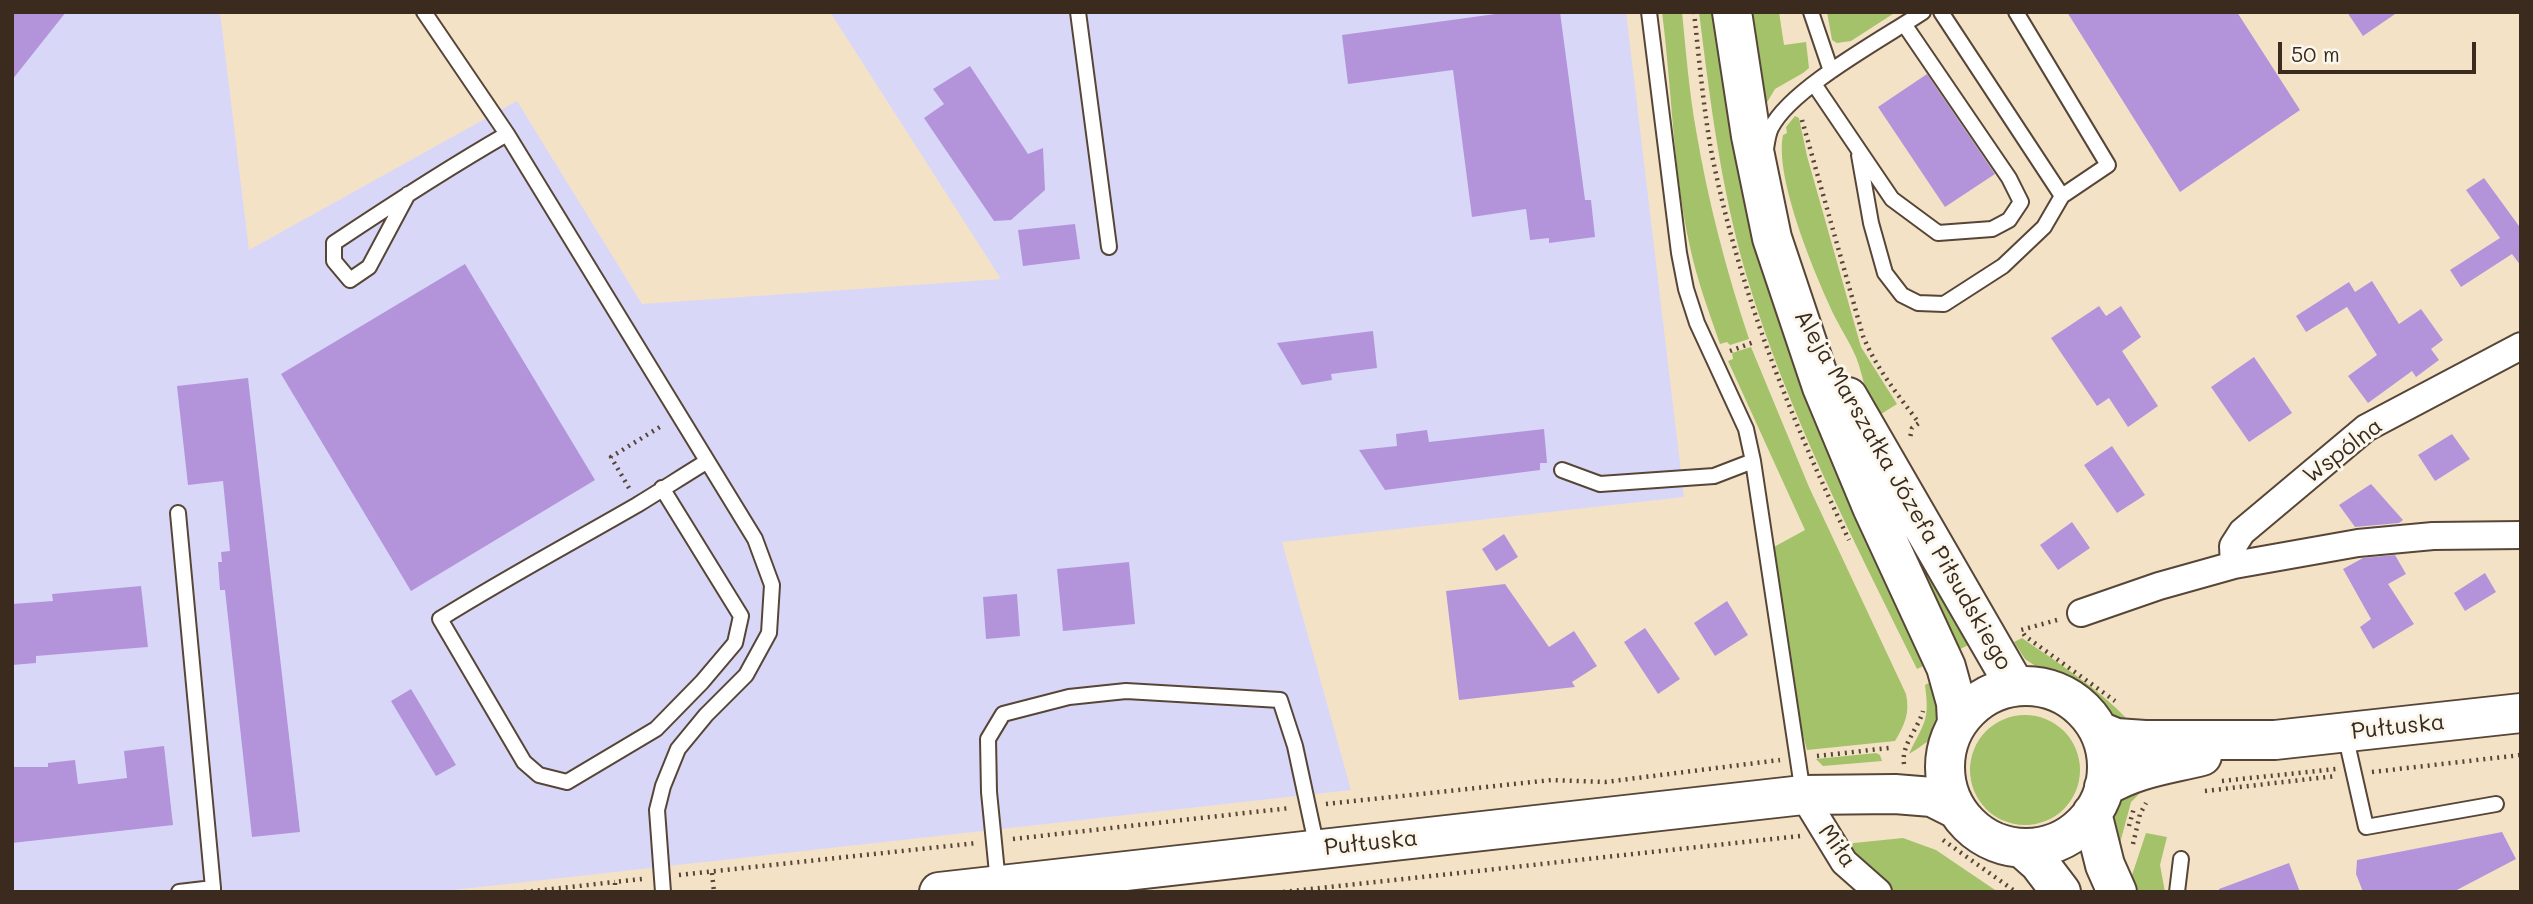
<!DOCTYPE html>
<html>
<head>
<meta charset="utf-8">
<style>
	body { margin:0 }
	#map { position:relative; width:2533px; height:904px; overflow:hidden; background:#f4e2c7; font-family:Mali,sans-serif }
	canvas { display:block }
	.frame { position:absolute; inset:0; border:14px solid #3b2a1e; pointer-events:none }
	.scale { position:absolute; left:2278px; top:42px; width:198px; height:32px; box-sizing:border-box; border:4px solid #3b2a1e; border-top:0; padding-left:9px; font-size:21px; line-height:24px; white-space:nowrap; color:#3b2a1e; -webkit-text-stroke:5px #fbf7ec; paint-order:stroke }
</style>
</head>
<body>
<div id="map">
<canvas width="2533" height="904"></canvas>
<div class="frame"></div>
<div class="scale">50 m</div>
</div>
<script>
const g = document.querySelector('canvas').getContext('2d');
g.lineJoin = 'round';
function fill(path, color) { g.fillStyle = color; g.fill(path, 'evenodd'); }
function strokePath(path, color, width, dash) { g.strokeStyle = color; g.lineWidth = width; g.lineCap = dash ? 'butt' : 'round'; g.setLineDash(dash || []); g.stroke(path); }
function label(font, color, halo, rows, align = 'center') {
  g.font = font + ' Mali,sans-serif'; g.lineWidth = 6; g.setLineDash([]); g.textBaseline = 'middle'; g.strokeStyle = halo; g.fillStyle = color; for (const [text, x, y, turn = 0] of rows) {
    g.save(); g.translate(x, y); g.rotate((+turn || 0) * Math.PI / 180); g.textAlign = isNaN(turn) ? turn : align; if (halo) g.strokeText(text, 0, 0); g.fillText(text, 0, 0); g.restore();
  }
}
fill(new Path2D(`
	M12 12H220L249 250 517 101 642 304 1001 279 830 12H1626L1684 497 1282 542 1351 790 435 892H12Z`), '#d9d7f8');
fill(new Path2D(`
	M1662 12H1682C1686 51 1689 91 1696 130 1708 201 1726 270 1749 339L1730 345 1727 342 1720 344C1709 312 1697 280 1690 247 1673 170 1672 90 1662 12Z
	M1699 12H1717L1932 662 1917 669C1854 541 1787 412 1746 274 1721 189 1710 100 1699 12Z
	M1749 12H1779L1784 45 1806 42 1809 68 1803 73 1775 89 1766 104 1761 103Z
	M1827 12H1896L1851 41 1837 43 1832 40Z
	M1795 116 1799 118 1807 156 1861 347 1897 404 1878 416C1865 398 1864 377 1856 357 1850 343 1842 331 1836 319 1816 278 1774 178 1783 135L1787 133 1786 127Z
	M1751 347 1809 487 1906 694C1910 713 1905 724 1895 741L1807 750 1801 728 1772 548 1805 530 1728 361 1733 359 1732 353Z
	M1894 511 1977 641 1960 649Z
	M2022 638C2058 663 2098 688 2128 720L2114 723 2099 701 2085 690 2037 667 2025 659 2014 642Z
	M1940 677C1943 720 1950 730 1909 754 1924 722 1930 722 1925 685Z
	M1970 770a55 55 0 1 1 110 0a55 55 0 1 1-110 0Z
	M1876 753 1880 755 1882 761 1823 766 1816 759Z
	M2142 782 2140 793 2131 802 2119 847C2110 806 2107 807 2142 782Z
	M2146 833 2167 837 2160 865 2165 892H2132L2129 884Z
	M1903 838 1936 850 1998 892H1891L1848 857 1844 844Z`), '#a4c26a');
fill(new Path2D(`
	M12 12H66L12 80Z
	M1510 12H1560L1585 200H1591L1595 237 1549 243V238L1530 240 1526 209 1472 217 1453 70 1348 84 1342 35Z
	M2067 12H2237L2300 110 2180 192Z
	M2347 12H2398L2363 36Z
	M970 66 1028 154 1043 148 1045 190 1011 220 994 221 924 118 944 104 933 89Z
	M1927 74 1995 174 1945 207 1878 107Z
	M2484 178 2519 226 2521 225V266L2512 254 2461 287 2450 270 2500 238 2466 190Z
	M1075 224 1080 259 1023 266 1018 230Z
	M465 264 595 480 411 591 281 374Z
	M2372 281 2399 324 2421 309 2443 340 2431 349 2439 360 2416 377 2412 371 2368 403 2348 376 2377 355 2347 307 2306 332 2296 316 2349 282 2355 292Z
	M2099 306 2106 316 2121 306 2141 337 2122 351 2158 406 2128 427 2109 398 2097 406 2051 338Z
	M1373 331 1377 368 1331 374 1332 380 1302 385 1277 343Z
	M2254 357 2292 413 2249 442 2211 387Z
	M248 378 300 832 252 837 225 590H220L218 562H222L221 552 230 551 223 481 188 485 177 386Z
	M1544 429 1547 463H1540V470L1385 490 1359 450 1397 446 1396 434 1427 430 1429 442Z
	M2452 434 2470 459 2435 481 2418 455Z
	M2112 446 2145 495 2117 513 2084 465Z
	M2371 484 2403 520 2399 523 2355 527 2339 505Z
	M2072 522 2090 548 2058 570 2040 545Z
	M1504 534 1518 557 1496 571 1482 549Z
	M2395 555 2406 574 2388 584 2414 624 2373 649 2360 627 2371 619 2343 569 2363 558Z
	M1129 562 1135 624 1063 631 1057 569Z
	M2485 573 2496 592 2465 611 2454 593Z
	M1505 584 1549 647 1574 631 1597 666 1572 682 1575 687 1459 700 1446 591Z
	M141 586 148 647 36 656V663L12 665V604L53 601 52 594Z
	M1017 594 1020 636 986 639 983 597Z
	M1727 601 1748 635 1715 656 1694 623Z
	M1645 628 1680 679 1658 694 1624 642Z
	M411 689 456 765 436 776 391 701Z
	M164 746 173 825 12 843V767H48V763L75 760 78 784 127 778 124 751Z
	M2502 832 2516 859 2453 892H2363L2356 874 2357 860Z
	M2289 863 2300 892H2219V889Z`), '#b394db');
const lane = new Path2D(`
	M424 12 507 134 755 539 772 585 769 633 746 675 706 715 678 749 663 786 657 810 663 892
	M1078 12 1109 247
	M1649 12 1679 253 1686 289 1697 323 1746 429 1753 461 1803 794
	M1811 12 1831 71
	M1941 12 2062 196 2108 165 2016 12
	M1814 84 1892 199 1938 233 1992 229 2009 220 2021 202 2009 178 1904 24
	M1766 149C1767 143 1768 134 1771 128 1791 88 1884 38 1923 12
	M1859 155 1871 223 1885 273 1902 295 1918 303 1944 304 2003 266 2044 227 2062 196
	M408 194 369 267 350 280 334 261V243C391 205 448 168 507 134
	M1562 470 1600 484 1714 476 1753 461
	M662 488 741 616 735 643 702 682 656 729 567 782 539 775 524 762 440 619C504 579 571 543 637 505 660 491 683 476 706 462
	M178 513 213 888
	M2345 734 2366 827 2496 804
	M998 883 989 792 988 739 1003 714 1069 697 1126 691 1280 700 1295 746 1317 848
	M179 892 213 888V892
	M2177 892 2181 859`);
const street = new Path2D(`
	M2521 346 2366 428 2242 532 2233 546 2234 565 2358 543 2433 536 2521 535
	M2081 613 2159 586 2234 565
	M1803 795 1844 862 1878 892`);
const secondary = new Path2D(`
	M1732 12 1751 136 1772 238 1822 387 1872 507 1946 667 1956 703 1957 723
	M1848 397 2015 686
	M1945 767a81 81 0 1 1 162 0a81 81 0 1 1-162 0Z
	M2099 731 2116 738 2145 740H2275L2521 713
	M2104 787C2136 768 2166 765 2202 756
	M2092 813 2105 865 2117 892
	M2022 848 2039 863 2061 892
	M939 892 1803 795 1895 794 1932 797 1956 809`);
strokePath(lane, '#574637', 18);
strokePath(street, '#574637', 30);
strokePath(secondary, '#574637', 42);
strokePath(new Path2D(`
	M1694 12C1699 58 1703 104 1711 150 1738 287 1789 415 1849 540
	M1802 120 1863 336C1876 368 1898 395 1919 423L1912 428 1910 438
	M1730 351 1754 342
	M629 488 611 457 663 425
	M2057 620 2021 630 2025 636 2115 701
	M1817 756 1889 748
	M1904 764C1901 745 1918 729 1923 711
	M2372 772 2521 755
	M2222 781 2336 769
	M2205 791 2336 776
	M1326 804 1552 780 1605 782 1780 760
	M2129 826 2134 808
	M1013 839 1290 808
	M1943 840 2016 892
	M2133 844 2140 814 2146 803
	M712 873 714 892
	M679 875 977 843
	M524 892 615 882
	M615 892V882L642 879
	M1283 892 1800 836`), '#574637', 4.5, [2, 5]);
strokePath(lane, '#fff', 14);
strokePath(street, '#fff', 26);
strokePath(secondary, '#fff', 38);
label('23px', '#3b2a1e', '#fbf7ec', [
	["Wspólna",2343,451,-37],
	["Aleja Marszałka Józefa Piłsudskiego",1903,490,60],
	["Pułtuska",2398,727,-6],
	["Pułtuska",1371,843,-6],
	["Miła",1837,846,54]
]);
</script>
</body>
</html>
